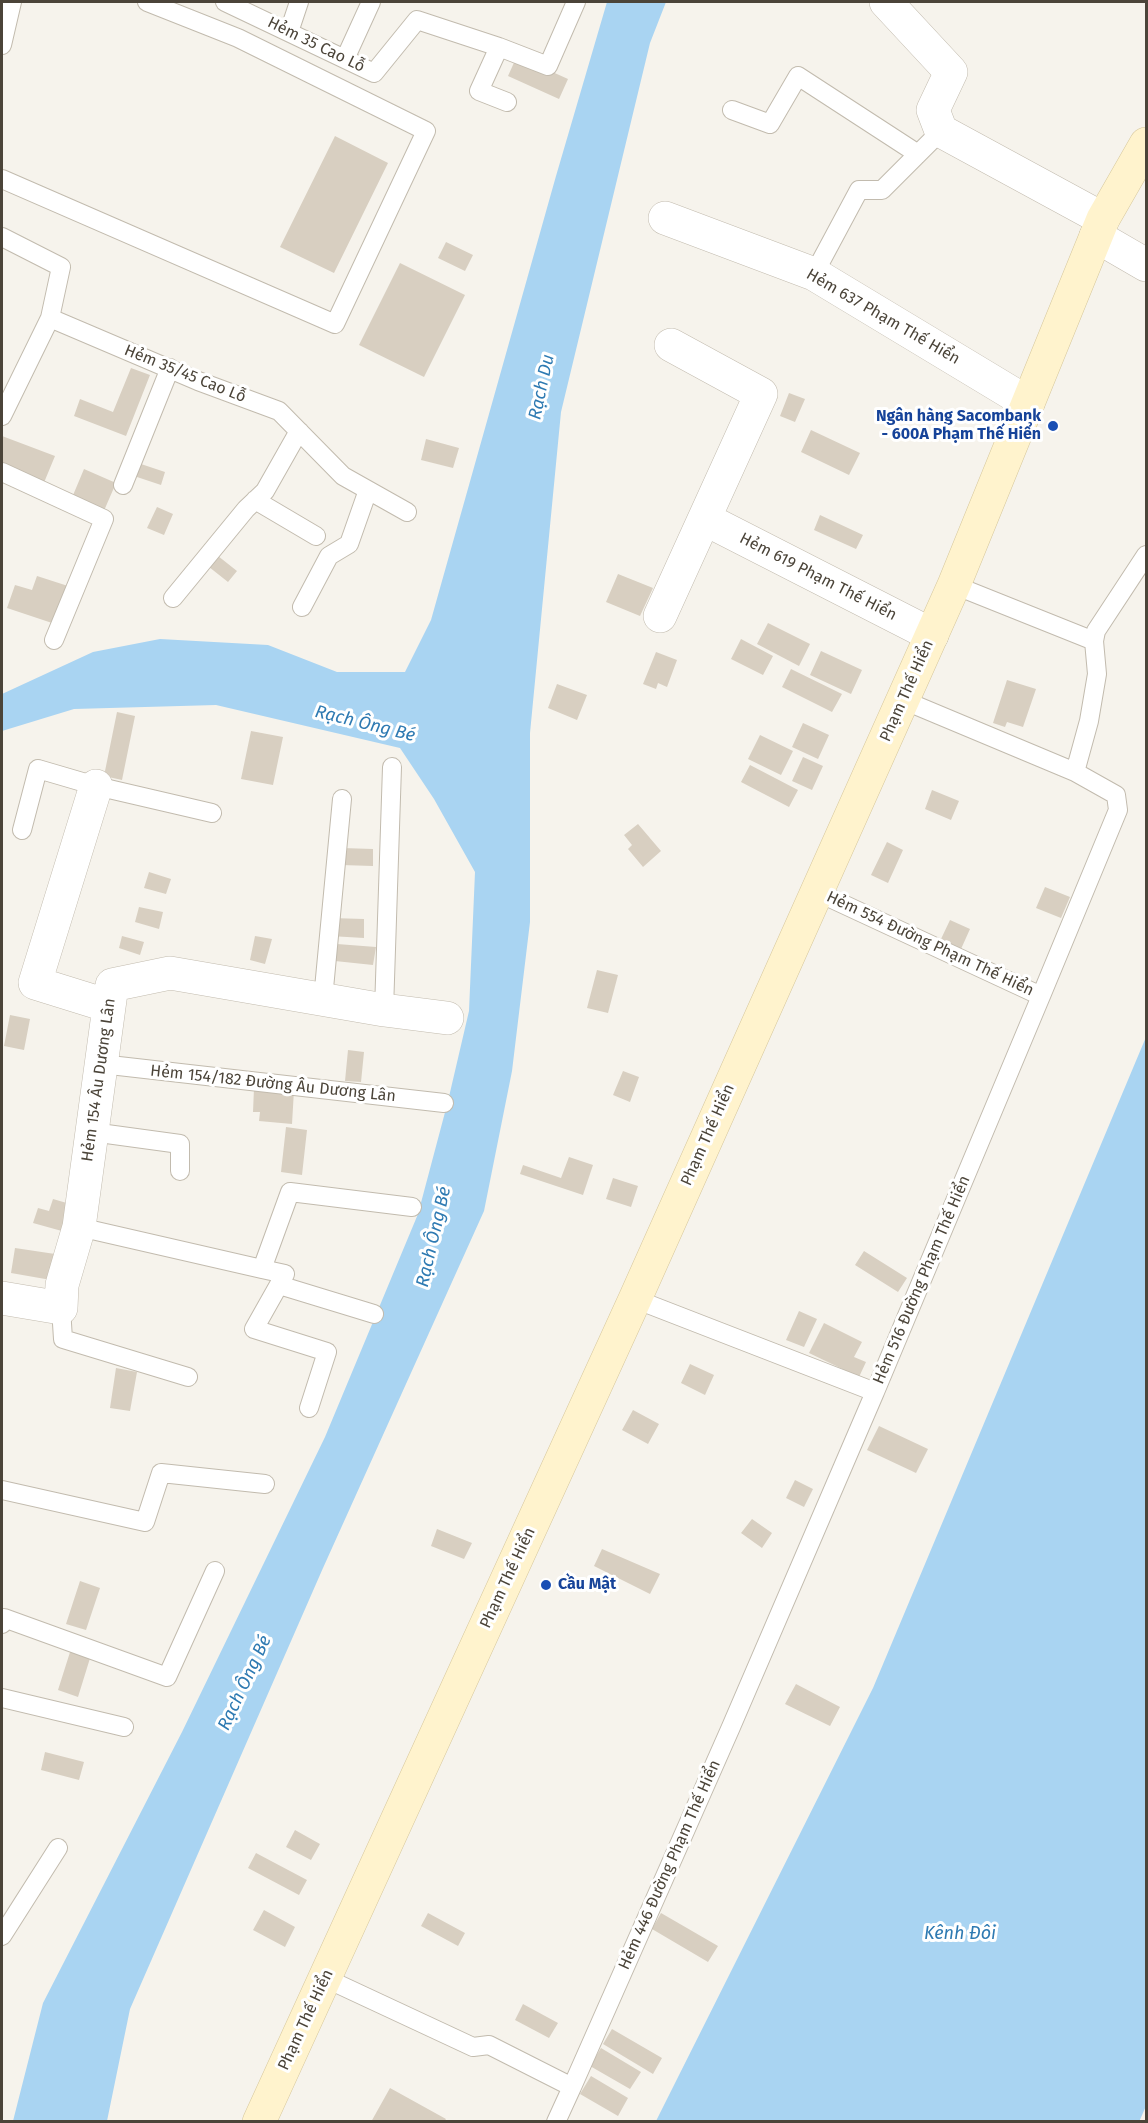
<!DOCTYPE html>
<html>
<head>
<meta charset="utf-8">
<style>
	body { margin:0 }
	#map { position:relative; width:1148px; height:2123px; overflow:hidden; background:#f6f3ec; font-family:"Fira Sans",sans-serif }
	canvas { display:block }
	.frame { position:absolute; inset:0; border:3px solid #4b4439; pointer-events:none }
</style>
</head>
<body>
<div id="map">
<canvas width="1148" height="2123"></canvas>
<div class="frame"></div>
</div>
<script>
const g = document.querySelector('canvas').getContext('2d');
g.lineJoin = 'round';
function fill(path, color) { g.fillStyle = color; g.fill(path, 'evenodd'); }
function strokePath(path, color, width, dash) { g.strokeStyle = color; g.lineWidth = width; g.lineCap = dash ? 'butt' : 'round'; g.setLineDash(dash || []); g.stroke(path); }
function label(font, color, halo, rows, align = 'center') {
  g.font = font + ' "Fira Sans",sans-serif'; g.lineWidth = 6; g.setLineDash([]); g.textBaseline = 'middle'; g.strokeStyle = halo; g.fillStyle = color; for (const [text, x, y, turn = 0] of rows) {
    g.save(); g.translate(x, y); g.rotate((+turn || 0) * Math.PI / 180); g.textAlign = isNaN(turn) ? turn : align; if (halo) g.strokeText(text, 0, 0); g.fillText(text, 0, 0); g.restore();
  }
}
fill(new Path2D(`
	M607 2H666L650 43 561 412 530 733V922L512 1071 484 1211 323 1568 130 2009 107 2121H13L43 2003 182 1732 325 1437 418 1214 448 1101 469 1011 475 872 434 799 400 748 216 705 74 709 2 731V694L93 652 160 639 268 645 337 672H405L431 620 556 176Z
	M1146 1037V2106L1139 2122 656 2121 873 1688Z`), '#a9d4f2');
fill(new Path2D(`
	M517 56 568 79 559 99 508 76Z
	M335 136 388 163 334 273 280 247Z
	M446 242 473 255 465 271 438 258Z
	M400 263 465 295 424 377 359 345Z
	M131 368 150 375 126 436 74 416 80 399 113 412Z
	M789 393 805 399 795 422 780 416Z
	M811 430 860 453 849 475 801 452Z
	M2 436 55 456 43 485 2 469Z
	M426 439 459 448 453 468 421 460Z
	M135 462 165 472 161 485 131 475Z
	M84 469 116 483 103 513 71 500Z
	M157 507 173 514 164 535 147 528Z
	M820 515 863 535 856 549 814 530Z
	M213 552 237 571 228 582 204 563Z
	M618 574 653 588 640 616 606 602Z
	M37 576 68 586 55 624 7 608 15 585 32 590Z
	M768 623 810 644 799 666 757 644Z
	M741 639 773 656 763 675 731 659Z
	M821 651 862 670 851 694 810 675Z
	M656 652 677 660 667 687 658 683 656 689 643 684Z
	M791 669 842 694 832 712 782 687Z
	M1007 680 1036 689 1023 727 1007 722 1005 727 993 723Z
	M557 684 587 695 577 720 548 708Z
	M117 712 135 716 122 780 104 776Z
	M803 723 829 735 818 759 792 747Z
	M251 731 283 737 273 785 241 779Z
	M760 735 793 751 781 775 748 759Z
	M803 757 823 766 812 790 792 781Z
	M750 765 798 790 789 807 741 782Z
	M932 790 959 801 951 820 925 809Z
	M638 824 661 851 643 867 628 849 632 845 624 835Z
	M887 842 903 850 888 883 871 875Z
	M342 848 373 849V866L341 865Z
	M149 872 171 879 166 894 144 888Z
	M1045 887 1070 897 1061 918 1036 908Z
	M139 907 163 912 159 929 135 922Z
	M331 918 364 919V938L330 936Z
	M950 920 970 929 961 949 941 939Z
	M122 936 144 942 140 955 119 948Z
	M255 936 272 939 265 964 250 960Z
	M337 944 376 947 373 965 335 961Z
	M597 970 618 975 608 1013 587 1008Z
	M10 1015 30 1019 24 1050 4 1046Z
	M348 1050 364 1052 361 1082 345 1081Z
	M623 1071 639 1077 630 1102 613 1095Z
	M254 1088 294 1090 292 1124 259 1121 260 1112H253Z
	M286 1127 307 1130 302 1175 281 1172Z
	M569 1157 593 1165 583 1195 520 1174 523 1165 561 1178Z
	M613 1178 638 1186 631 1207 606 1199Z
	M53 1199 77 1206 69 1233 33 1223 38 1208 49 1211Z
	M15 1248 55 1254 51 1280 11 1273Z
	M864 1251 907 1278 898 1292 855 1265Z
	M799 1311 817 1319 804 1347 786 1340Z
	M824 1323 862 1342 854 1357 866 1362 859 1377 809 1353Z
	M690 1364 714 1375 705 1395 681 1383Z
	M116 1368 137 1372 130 1411 110 1408Z
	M633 1410 659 1424 648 1444 622 1430Z
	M879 1426 928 1449 916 1473 867 1450Z
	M795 1480 813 1489 804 1507 786 1498Z
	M752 1519 772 1533 762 1548 741 1533Z
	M437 1529 472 1543 464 1559 431 1546Z
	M602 1549 660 1574 650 1594 594 1566Z
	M80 1581 100 1588 86 1630 66 1624Z
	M71 1649 91 1655 78 1697 58 1690Z
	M796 1684 840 1707 830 1726 785 1704Z
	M45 1752 84 1762 79 1780 41 1770Z
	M295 1830 320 1844 311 1860 286 1847Z
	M256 1853 307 1880 299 1895 248 1868Z
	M264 1910 295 1927 285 1947 253 1930Z
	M428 1913 465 1933 458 1946 421 1926Z
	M661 1913 718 1946 708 1962 652 1929Z
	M523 2004 558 2023 549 2038 515 2020Z
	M612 2029 662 2058 653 2074 603 2044Z
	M601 2048 641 2072 630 2089 590 2066Z
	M591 2076 628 2098 618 2116 580 2094Z
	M390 2088 446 2119 444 2122H371Z`), '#d8cfc1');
const lane = new Path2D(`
	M225 2 374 73 417 20 499 47 479 91 507 102
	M289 32 299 2
	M2 45 12 2
	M499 47 548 66 576 2
	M345 59 371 2
	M732 110 770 124 798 76 918 154
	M2 179 335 324 426 131 238 38 147 2
	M2 237 61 267 50 318 198 381 279 411 343 476 407 512
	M814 274 859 190H882L941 131
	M2 416 50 318
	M2 472 104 519 54 640
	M123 485 170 368
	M255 500 316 536
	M954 585 1094 641 1096 631 1146 555
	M173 598 246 509 265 491 299 431
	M302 607 329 556 349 544 368 490
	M903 700 1075 772
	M22 830 38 769 96 786 212 813
	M817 892 1041 996 1118 810 1116 795 1075 772 1089 721 1097 674 1094 641
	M323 999 342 799
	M384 1010 392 767
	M101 1064 444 1103
	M92 1132 180 1144V1171
	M79 1227 262 1269 290 1192 412 1207
	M262 1269 285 1274 254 1329 327 1352 309 1408
	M279 1285 374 1314
	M635 1299 875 1392 1041 996
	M61 1308 63 1339 188 1377
	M2 1490 145 1522 161 1473 265 1484
	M2 1624 4 1618 167 1677 215 1571
	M2 1698 124 1727
	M2 1936 58 1848
	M325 1978 473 2047 489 2045 572 2087 731 1727 875 1392
	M556 2122 572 2087`);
const street = new Path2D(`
	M886 2 951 72 933 110 941 131 1103 219
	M665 218 814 274 1028 403
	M1096 236 1146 265
	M705 519 932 635
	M660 616 761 394 671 345
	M96 786 35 983 109 1006
	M2 1298 61 1308 62 1285 79 1227 112 985 170 973 384 1010 447 1018`);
const secondary = new Path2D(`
	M259 2122 635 1299 954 585 1103 219 1146 144`);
strokePath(lane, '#c2bbae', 20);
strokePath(street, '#c2bbae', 34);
strokePath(secondary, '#d6c79b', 34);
strokePath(lane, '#fff', 18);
strokePath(street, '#fff', 33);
strokePath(secondary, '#fff3cd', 33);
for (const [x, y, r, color] of [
	[1053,426,6,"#1a4fb4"],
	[546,1585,6,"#1a4fb4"]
]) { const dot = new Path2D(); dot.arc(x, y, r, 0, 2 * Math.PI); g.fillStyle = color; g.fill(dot); strokePath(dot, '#fff', 2); }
label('16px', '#4b4439', '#fff', [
	["Hẻm 35 Cao Lỗ",316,45,26],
	["Hẻm 637 Phạm Thế Hiển",883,317,30],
	["Hẻm 35/45 Cao Lỗ",185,374,22],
	["Hẻm 619 Phạm Thế Hiển",818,577,27],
	["Phạm Thế Hiển",907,691,-66],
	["Hẻm 554 Đường Phạm Thế Hiển",930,944,25],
	["Hẻm 154 Âu Dương Lân",99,1080,-82],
	["Hẻm 154/182 Đường Âu Dương Lân",273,1084,6],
	["Phạm Thế Hiển",708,1135,-66],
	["Hẻm 516 Đường Phạm Thế Hiển",922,1280,-67],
	["Phạm Thế Hiển",508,1578,-65],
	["Hẻm 446 Đường Phạm Thế Hiển",670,1865,-66],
	["Phạm Thế Hiển",306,2020,-65]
]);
label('bold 16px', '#164399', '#fff', [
	["Ngân hàng Sacombank",1041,417],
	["- 600A Phạm Thế Hiển",1041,435],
	["Cầu Mật",558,1585,"left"]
], 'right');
label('italic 18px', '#2e7ab2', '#fff', [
	["Rạch Du",542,387,-78],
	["Rạch Ông Bé",365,724,14],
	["Rạch Ông Bé",434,1237,-77],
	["Rạch Ông Bé",245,1683,-65],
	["Kênh Đôi",960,1934]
]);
</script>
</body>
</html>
